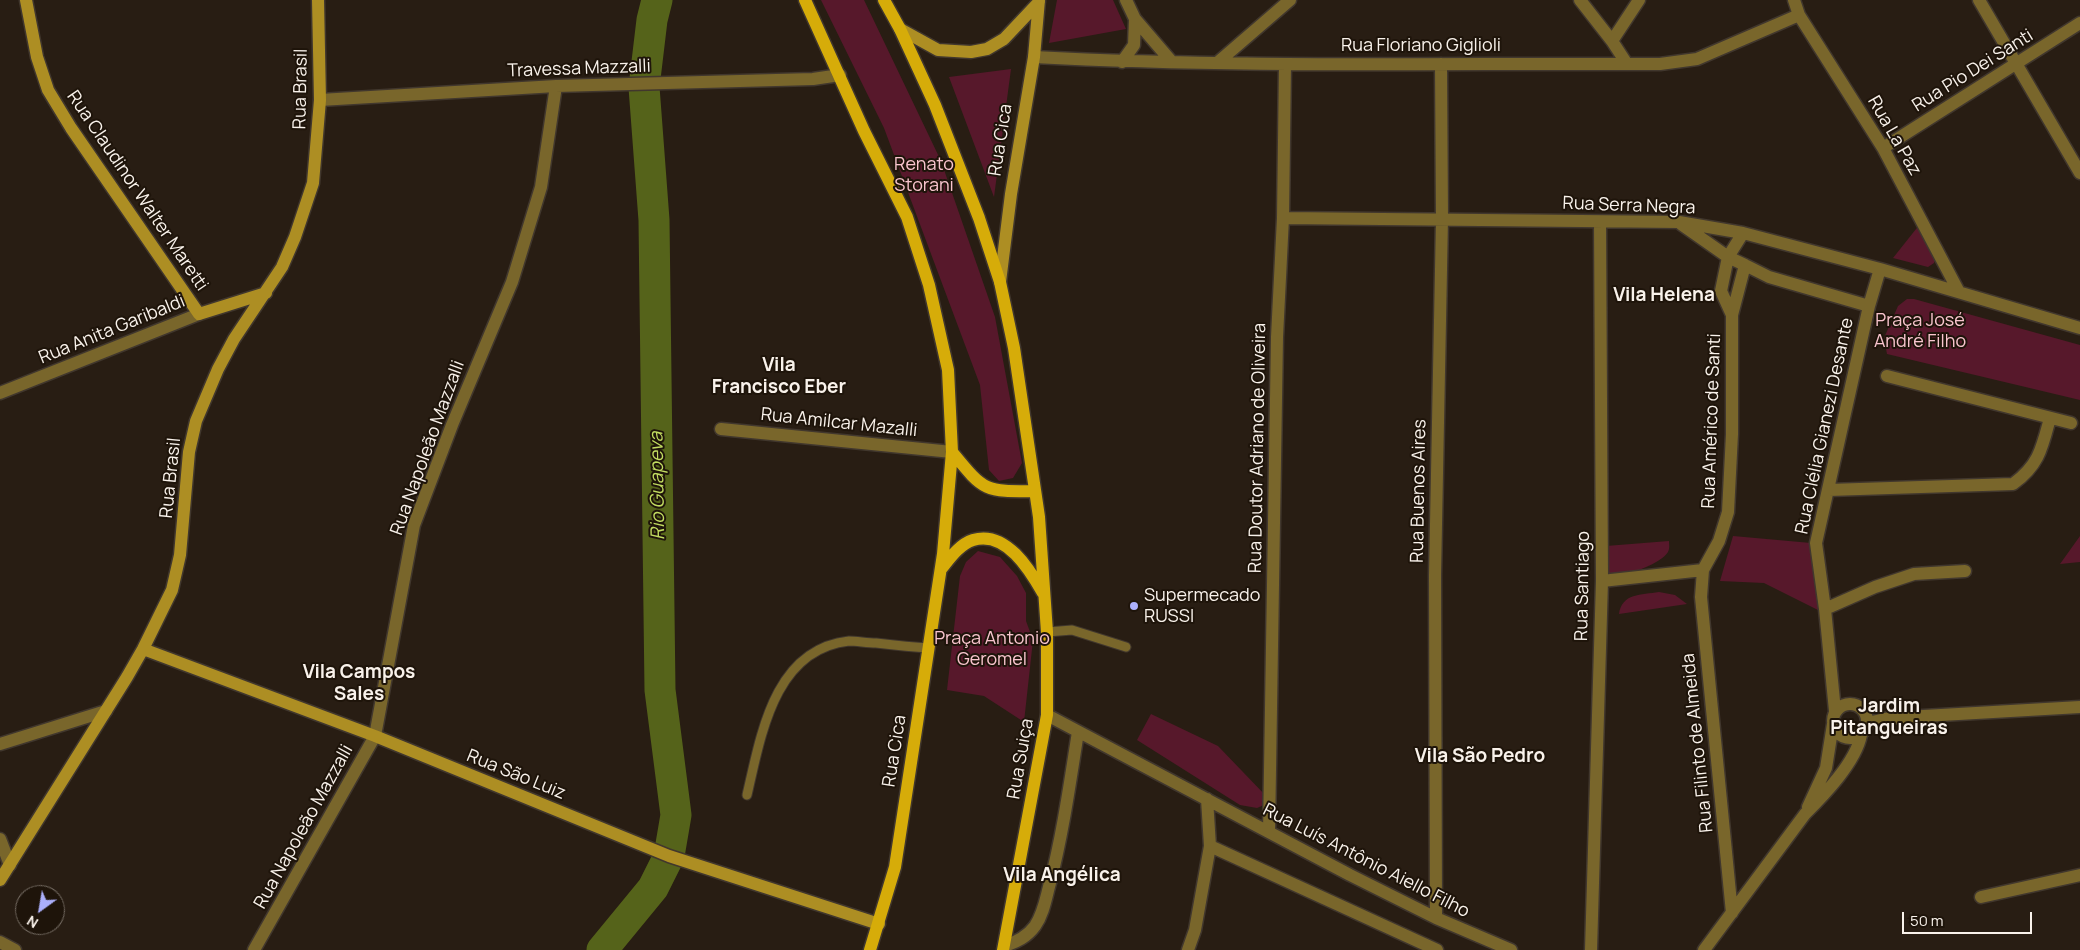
<!DOCTYPE html>
<html>
<head>
<meta charset="utf-8">
<style>
	body { margin:0 }
	#map { position:relative; width:2080px; height:950px; overflow:hidden; background:#281d13; font-family:Manrope,sans-serif }
	canvas { display:block }
	.north { position:absolute; left:15px; top:885px; width:50px; height:50px; box-sizing:border-box; background:#1e140a; border:1px solid #766d64; border-radius:50%; rotate:212deg; font-size:14px; font-weight:700; line-height:20px; text-align:center; color:#f9f2eb }
	.north::after { content:''; display:block; margin:auto; width:18px; height:22px; background:#abaffb; clip-path:polygon(50% 0,100% 100%,50% 72%,0 100%) }
	.scale { position:absolute; left:1902px; top:912px; width:130px; height:22px; box-sizing:border-box; border:2px solid #f9f2eb; border-top:0; padding-left:6px; font-size:15px; line-height:18px; white-space:nowrap; color:#f9f2eb; -webkit-text-stroke:4px #1e140a; paint-order:stroke }
</style>
</head>
<body>
<div id="map">
<canvas width="2080" height="950"></canvas>
<div class="north">N</div>
<div class="scale">50 m</div>
</div>
<script>
const g = document.querySelector('canvas').getContext('2d');
g.lineJoin = 'round';
function fill(path, color) { g.fillStyle = color; g.fill(path, 'evenodd'); }
function strokePath(path, color, width, dash) { g.strokeStyle = color; g.lineWidth = width; g.lineCap = dash ? 'butt' : 'round'; g.setLineDash(dash || []); g.stroke(path); }
function label(font, color, halo, rows, align = 'center') {
  g.font = font + ' Manrope,sans-serif'; g.lineWidth = 4; g.setLineDash([]); g.textBaseline = 'middle'; g.strokeStyle = halo; g.fillStyle = color; for (const [text, x, y, turn = 0] of rows) {
    g.save(); g.translate(x, y); g.rotate((+turn || 0) * Math.PI / 180); g.textAlign = isNaN(turn) ? turn : align; if (halo) g.strokeText(text, 0, 0); g.fillText(text, 0, 0); g.restore();
  }
}
fill(new Path2D(`
	M821 0H864L941 161 995 317 1022 463 1013 478 999 481 989 470 980 385 884 128Z
	M1057 0H1113L1126 29 1049 43Z
	M1011 69 994 197 949 77Z
	M1920 224 1936 257 1934 263 1928 267 1893 258Z
	M1907 299H1914L2080 345V400L1887 354 1884 338 1898 306Z
	M1733 536 1811 543 1822 612 1764 583 1720 581Z
	M2080 536V562L2060 564Z
	M1669 541C1669 545 1670 548 1668 552 1660 565 1618 580 1605 574L1606 546Z
	M978 551 1000 557 1017 576 1026 593V621L1033 640 1024 722 984 696 947 690 960 576 966 562Z
	M1659 592 1675 595 1687 604 1619 614C1622 593 1641 595 1659 592Z
	M1151 714 1218 746 1267 797 1264 805 1257 808 1240 805 1137 740Z`), '#57182b');
strokePath(new Path2D(`
	M602 950 653 888 669 856 676 815 660 690 654 220 644 87 652 20 657 0`), '#55631a', 31);
const lane = new Path2D(`
	M1047 632 1072 630 1126 647
	M747 795C761 735 774 649 849 641 857 641 867 643 876 643 893 645 911 647 929 648`);
const street = new Path2D(`
	M1126 0 1135 19 1171 61
	M1580 0 1612 41 1627 64
	M1794 0 1799 15 1883 148 1959 292
	M1979 0 2080 173
	M1612 41 1639 0
	M1034 57C1242 68 1451 63 1660 64L1697 59 1799 15
	M1122 62 1134 45 1135 19
	M1217 63 1290 0
	M320 100 556 86 813 79 840 75
	M1883 148 2080 23
	M1283 218 1679 222 1743 233 1880 269 2080 328
	M1681 224 1728 257 1721 291 1732 315
	M1743 233 1728 257 1745 265
	M1887 376 2071 423
	M0 393 199 314
	M721 429 952 452
	M1829 490 2013 484C2039 465 2042 448 2050 418
	M1703 570 1701 597 1732 913
	M1602 581 1703 570 1719 541 1728 512 1732 434V315L1745 265 1769 277 1869 306
	M1825 609 1875 587 1914 574 1965 571
	M1833 721a17 17 0 1 1 34 0a17 17 0 1 1-34 0Z
	M1835 711 1825 609 1816 543 1869 306 1880 269
	M1047 715 1350 875 1436 918 1511 950
	M1868 723 1889 718 2080 707
	M0 744 106 711
	M1808 807 1826 768 1833 724
	M1269 832 1277 337 1283 218 1285 64
	M0 839 10 865
	M1210 846 1437 950
	M1981 897 2080 875
	M1436 918 1435 575 1442 219 1441 64
	M0 942 15 950
	M1004 946C1017 942 1027 937 1035 926 1044 913 1046 897 1050 883 1063 833 1070 782 1078 732
	M254 950 375 736 414 525 452 425 512 282 541 187 556 86
	M1188 950 1195 930 1210 846 1207 799
	M1591 950 1602 581 1600 222
	M1704 950 1805 814C1824 795 1856 762 1861 735`);
const secondary = new Path2D(`
	M26 0 37 57 48 90 71 128 199 314 266 293
	M900 29 938 50 971 52 987 49 1004 39 1039 2
	M1000 282 1011 194 1034 57 1039 0
	M143 649 375 736 669 856 879 924
	M0 880 127 677 143 649 172 590 180 555 189 452 196 421 218 369 234 339 282 267 295 237 313 183 320 100 318 0`);
const primary = new Path2D(`
	M805 0 864 131 907 217 929 285 948 370 952 452 943 554 895 867 870 950
	M884 0 900 29 935 105 979 218 1000 282 1014 348 1039 517 1047 632V715L1003 950
	M952 452C984 491 984 492 1035 491
	M942 568C950 558 960 544 973 540 1006 530 1030 570 1043 593`);
strokePath(lane, '#41372d', 11);
strokePath(street, '#41372d', 15);
strokePath(secondary, '#41372d', 15);
strokePath(primary, '#41372d', 15);
strokePath(lane, '#79662b', 9);
strokePath(street, '#79662b', 12);
strokePath(secondary, '#ad8e23', 12);
strokePath(primary, '#d6ac09', 12);
for (const [x, y, r, color] of [
	[1134,606,5,"#abaffb"]
]) { const dot = new Path2D(); dot.arc(x, y, r, 0, 2 * Math.PI); g.fillStyle = color; g.fill(dot); strokePath(dot, '#1e140a', 2); }
label('18px', '#f9f2eb', '#1e140a', [
	["Rua Floriano Giglioli",1421,46],
	["Travessa Mazzalli",579,69,-2],
	["Rua Pio Dei Santi",1973,71,-32],
	["Rua Brasil",301,89,-89],
	["Rua La Paz",1894,136,60],
	["Rua Cica",1001,140,-81],
	["Rua Claudinor Walter Maretti",137,191,56],
	["Rua Serra Negra",1629,206,2],
	["Rua Anita Garibaldi",112,330,-22],
	["Rua Américo de Santi",1712,421,-88],
	["Rua Amilcar Mazalli",839,423,6],
	["Rua Clélia Gianezi Desante",1825,426,-78],
	["Rua Napoleão Mazzalli",428,448,-70],
	["Rua Doutor Adriano de Oliveira",1258,448,-89],
	["Rua Brasil",171,478,-84],
	["Rua Buenos Aires",1419,491,-89],
	["Rua Santiago",1583,586,-89],
	["Rua Filinto de Almeida",1698,743,-96],
	["Rua Cica",895,751,-81],
	["Rua Suiça",1021,759,-80],
	["Rua São Luiz",516,775,22],
	["Rua Napoleão Mazzalli",304,827,-61],
	["Rua Luís Antônio Aiello Filho",1366,861,27]
]);
label('18px', '#f9c5ce', '#1e140a', [
	["Renato",924,165],
	["Storani",924,186],
	["Praça José",1920,321],
	["André Filho",1920,342],
	["Praça Antonio",992,639],
	["Geromel",992,660]
]);
label('18px', '#f9f2eb', '#1e140a', [
	["Supermecado",1144,596],
	["RUSSI",1144,617]
], 'left');
label('bold 19px', '#f9f2eb', '#1e140a', [
	["Vila Helena",1664,296],
	["Vila",779,366],
	["Francisco Eber",779,388],
	["Vila Campos",359,673],
	["Sales",359,695],
	["Jardim",1889,707],
	["Pitangueiras",1889,729],
	["Vila São Pedro",1480,757],
	["Vila Angélica",1062,876]
]);
label('italic 19px', '#c2dc61', '#1e140a', [
	["Rio Guapeva",658,486,-91]
]);
</script>
</body>
</html>
